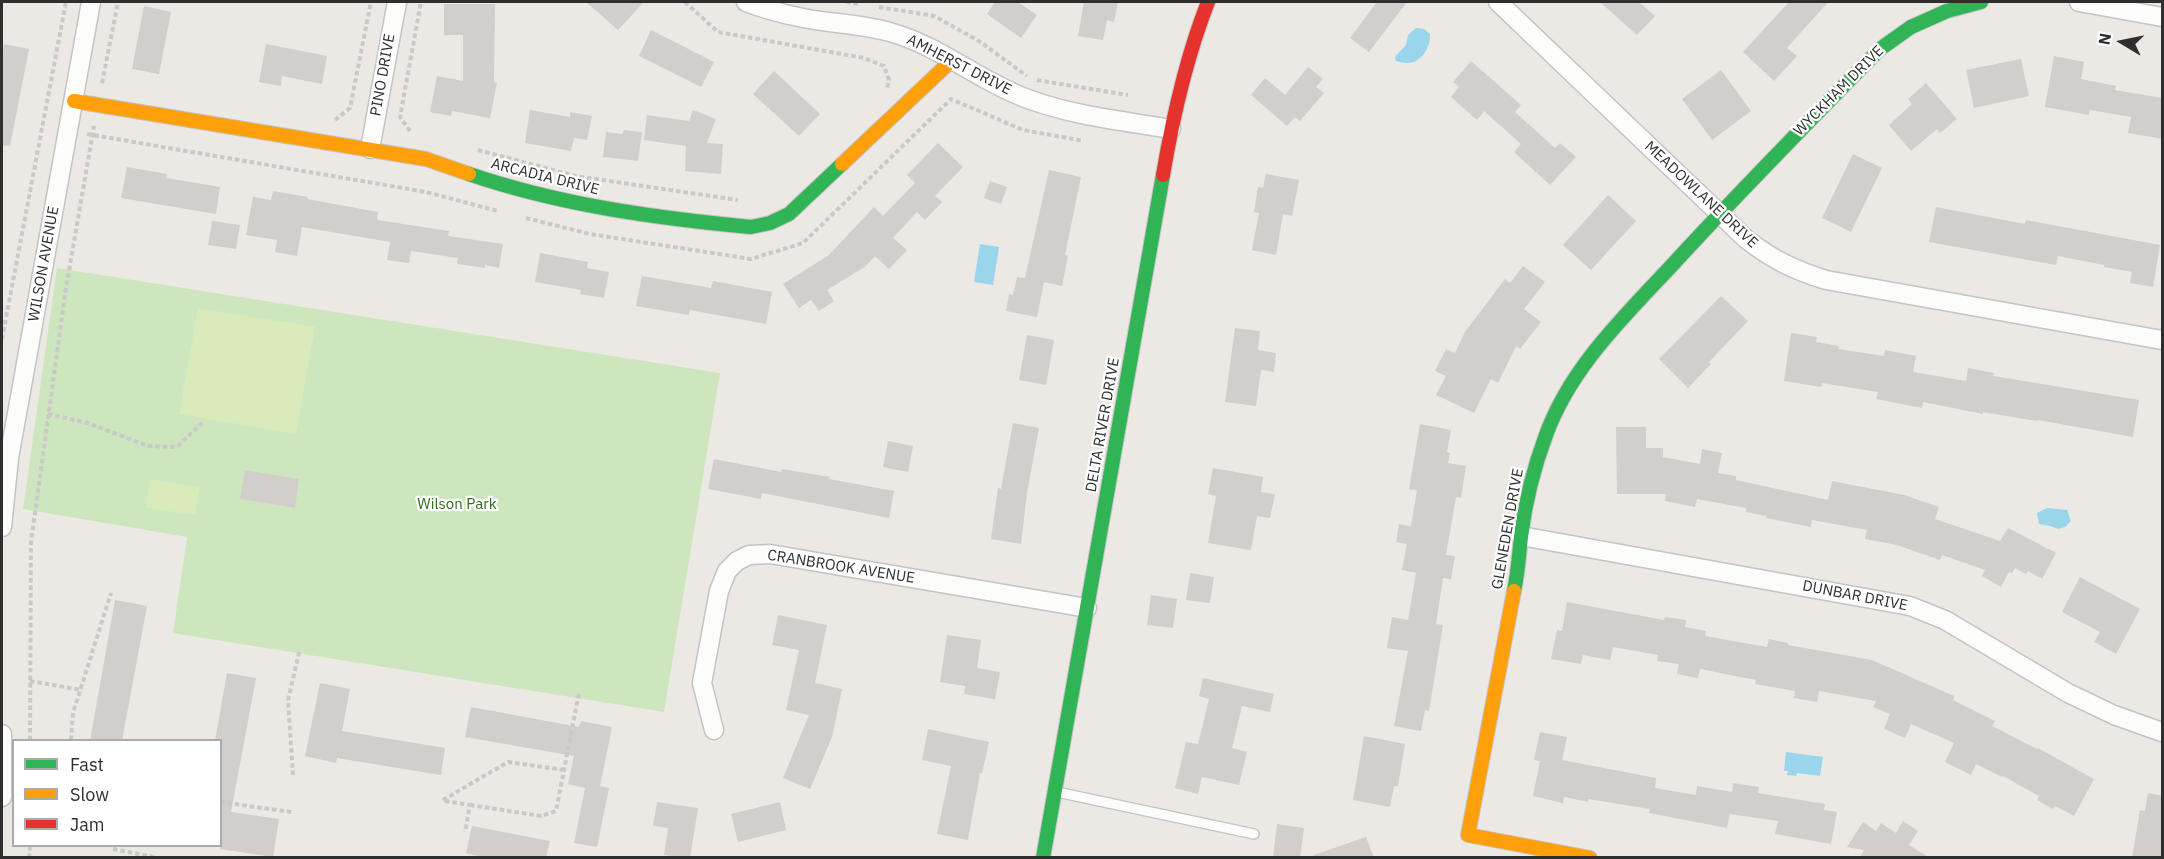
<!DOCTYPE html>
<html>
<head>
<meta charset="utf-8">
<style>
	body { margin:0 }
	#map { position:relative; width:2164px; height:859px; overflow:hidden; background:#ece8e4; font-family:"IBM Plex Sans",sans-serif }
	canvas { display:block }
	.frame { position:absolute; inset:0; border:3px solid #2e2e2e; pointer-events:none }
	.legend { position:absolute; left:12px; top:739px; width:210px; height:108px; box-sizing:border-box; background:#fff; border:2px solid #ababab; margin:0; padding:8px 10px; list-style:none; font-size:18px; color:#2e2e2e }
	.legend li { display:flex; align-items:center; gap:12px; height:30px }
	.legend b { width:30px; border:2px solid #ababab }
	.north { position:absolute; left:2092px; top:12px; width:60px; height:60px; -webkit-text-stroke:4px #fff; paint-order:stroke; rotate:280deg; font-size:16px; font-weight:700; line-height:24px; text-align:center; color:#2e2e2e }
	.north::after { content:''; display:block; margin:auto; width:21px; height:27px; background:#2e2e2e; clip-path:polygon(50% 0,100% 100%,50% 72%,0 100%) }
</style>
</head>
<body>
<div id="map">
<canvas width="2164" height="859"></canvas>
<div class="frame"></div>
<ul class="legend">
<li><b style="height:8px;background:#30b455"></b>Fast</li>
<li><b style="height:8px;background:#ff9f0a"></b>Slow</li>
<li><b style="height:8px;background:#e5322d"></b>Jam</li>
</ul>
<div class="north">N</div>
</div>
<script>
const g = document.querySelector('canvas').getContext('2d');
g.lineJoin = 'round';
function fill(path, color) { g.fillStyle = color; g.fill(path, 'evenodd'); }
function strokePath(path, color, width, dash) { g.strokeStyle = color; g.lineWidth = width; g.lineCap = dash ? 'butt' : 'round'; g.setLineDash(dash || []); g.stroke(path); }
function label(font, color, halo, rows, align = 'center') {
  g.font = font + ' "IBM Plex Sans",sans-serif'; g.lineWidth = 4.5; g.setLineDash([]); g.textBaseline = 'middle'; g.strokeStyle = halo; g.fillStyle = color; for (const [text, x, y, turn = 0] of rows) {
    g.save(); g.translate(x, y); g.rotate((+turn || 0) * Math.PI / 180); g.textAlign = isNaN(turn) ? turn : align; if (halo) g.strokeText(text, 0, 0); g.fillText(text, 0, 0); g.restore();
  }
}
fill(new Path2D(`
	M57 268 720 373 664 712 173 633 187 537 23 509Z`), '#cee6be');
fill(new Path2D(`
	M198 308 315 327 296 434 179 414Z
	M150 479 200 487 195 515 146 508Z`), '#d9eabb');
fill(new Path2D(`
	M1416 28 1424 29 1430 34C1431 47 1421 64 1406 63 1403 63 1400 62 1396 61L1395 57 1406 45 1408 35Z
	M980 244 999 247 993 285 974 282Z
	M2047 508 2067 510 2071 521 2065 527 2058 529 2050 526 2039 524 2037 513Z
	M1786 752 1823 757 1820 776 1797 773 1796 776 1787 775 1788 771H1784Z`), '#99d6ec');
fill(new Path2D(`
	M586 2H644L618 30Z
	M995 2H1018L1037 15 1021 38 987 14Z
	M1084 2H1118L1114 22 1107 20 1103 40 1078 36Z
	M1377 2H1407L1369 52 1350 38Z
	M1600 2H1639L1655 16 1637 35Z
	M1789 2H1828L1787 48 1797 56 1774 81 1743 52Z
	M444 4H495L494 82 497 83 490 118 452 111 451 116 430 112 437 76 463 81V35H444Z
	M144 6 171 12 159 74 132 69Z
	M651 30 714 62 701 87 639 56Z
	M4 44 29 49 10 146 2 145V58Z
	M266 44 327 56 322 84 282 76 281 86 259 82Z
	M2054 56 2084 62 2081 79 2116 86 2115 90 2163 98V139L2128 133 2131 117 2090 110 2089 115 2045 107Z
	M2021 59 2029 96 1974 108 1966 70Z
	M1471 61 1521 105 1515 112 1555 148 1560 143 1576 157 1550 185 1514 152 1521 144 1484 111 1477 120 1451 97 1459 87 1453 82Z
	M1308 67 1323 79 1316 87 1324 93 1300 121 1295 117 1287 126 1251 95 1265 78 1285 95Z
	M1721 70 1751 111 1712 140 1682 99Z
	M774 71 820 114 799 136 753 94Z
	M1926 83 1957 119 1940 133 1937 129 1911 151 1889 125 1912 104 1908 99Z
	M530 110 570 117V112L592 116 587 140 574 138 571 151 525 143Z
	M693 110 716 119 707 143 723 144 721 174 685 171 686 146 644 140 647 115 689 121Z
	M624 130 642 132 638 161 603 157 606 132 622 134Z
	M938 143 963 167 935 196 942 202 925 220 917 212 893 238 907 250 889 269 875 256 866 266 827 290 834 301 819 311 811 300 799 308 783 284 829 255 874 207 883 216 915 183 907 175Z
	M1853 154 1882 168 1851 232 1822 218Z
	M127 167 167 174 166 178 220 187 216 214 121 198Z
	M1049 170 1081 177 1065 255 1068 256 1062 286 1044 282 1037 317 1006 311 1009 294 1013 295 1017 277 1025 278Z
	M1266 174 1299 180 1292 216 1283 214 1276 255 1252 250 1259 213 1254 212 1258 187 1263 188Z
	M990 181 1007 187 1001 204 984 198Z
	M273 191 308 197 307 199 378 212 377 220 449 231 448 236 503 244 499 268 485 265V268L457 264 458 258 411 251 409 263 387 260 390 242 302 227 297 256 275 252 277 240 246 235 253 197 271 200Z
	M1608 195 1636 221 1591 270 1563 245Z
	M1936 207 2025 224 2026 220 2160 245 2153 287 2130 283 2132 272 2104 267V265L2058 256 2056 265 1929 242Z
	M212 221 240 225 236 249 208 245Z
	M540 253 588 262 587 268 609 272 604 298 580 294 581 290 535 282Z
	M1523 266 1545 282 1524 309 1541 322 1520 349 1516 346 1498 383 1491 379 1474 413 1436 395 1446 376 1435 371 1446 349 1455 353 1465 332 1505 279 1510 283Z
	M642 276 711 288 713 281 772 292 766 324 690 310 689 315 636 306Z
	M1721 296 1748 321 1709 362 1711 364 1688 388 1659 359Z
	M1235 328 1260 331 1258 350 1276 353 1274 372 1261 370 1256 406 1225 402Z
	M1791 333 1817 337 1816 342 1839 346 1838 349 1884 356 1885 350 1916 356 1913 372 1966 381 1968 368 1994 373 1993 376 2139 400 2133 437 2038 420 2037 421 1983 412V414L1923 402 1922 408 1876 399 1878 392 1822 383 1821 387 1784 381Z
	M1027 335 1054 340 1046 385 1019 380Z
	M1013 423 1039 428 1027 493 1021 544 991 539 998 488 1001 489Z
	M1420 424 1451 430 1447 452 1450 453 1448 463 1466 466 1461 498 1456 497 1446 555 1455 556 1451 579 1443 578 1436 624 1443 625 1429 711 1425 710 1421 731 1394 726 1408 651 1387 648 1392 617 1408 620 1416 573 1402 570 1407 544 1396 542 1399 524 1411 526 1417 490 1409 489Z
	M1616 427H1646V448H1663V457L1700 464 1702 449 1722 453 1718 473 1736 476V480L1828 500 1832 481 1904 495 1939 507 1935 519 2000 541 2008 528 2056 553 2042 579 2028 571 2026 574 2015 568 2012 573 2009 572 2001 587 1982 576 1985 570 1942 555 1940 560 1897 545 1865 539 1867 530 1812 520 1811 527 1766 518 1767 516 1746 512V508L1697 499 1695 507 1665 501 1666 494H1617Z
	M888 441 913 446 908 472 883 467Z
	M714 459 781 472 782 469 830 477 829 479 894 491 889 518 762 493 761 499 708 489Z
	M1213 468 1263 477 1261 492 1275 494 1270 518 1257 516 1251 550 1208 543 1216 496 1208 494Z
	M245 470 299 479 295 508 240 499Z
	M1190 573 1214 577 1210 603 1186 600Z
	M2080 577 2140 609 2116 654 2094 642 2100 632 2062 612Z
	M1151 595 1177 599 1173 628 1147 625Z
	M115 600 147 606 122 741H90Z
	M1567 602 1664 620 1665 617 1686 620 1685 627 1706 631 1705 636 1767 647 1769 639 1788 643V645L1872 660 1954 696 1953 700 1995 721 1992 726 2037 749 2038 748 2094 779 2074 816 2055 806 2053 809 2037 800 2039 796 2003 776 2002 777 1976 764 1971 775 1945 762 1954 743 1911 724 1905 738 1884 729 1890 714 1873 707 1876 701 1819 691 1817 702 1794 698 1795 691 1755 684 1756 680 1700 669 1698 678 1677 674 1679 664 1657 661 1658 655 1613 647 1610 660 1583 655 1581 664 1551 659 1557 630 1562 631Z
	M778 615 827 625 815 683 842 689 832 737 810 789 783 778 809 715 786 710 799 650 772 645Z
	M947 635 981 640 977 668 1000 672 995 699 964 694 965 686 940 682Z
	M227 673 256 678 231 812 279 819 273 857 220 849V741H215Z
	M1203 678 1274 694 1270 712 1242 706 1232 748 1247 752 1239 785 1202 777 1198 794 1175 788 1186 742 1198 744 1209 699 1199 696Z
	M320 683 350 689 342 731 445 748 441 775 337 758 336 763 305 756Z
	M471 707 579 727 581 721 612 727 600 786 609 788 597 847 574 843 585 788 568 784 574 756 465 737Z
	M928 729 989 742 982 773H980L968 840 937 834 951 766 922 760Z
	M1540 732 1567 737 1562 760 1656 778 1655 788 1696 795 1697 786 1732 792 1733 783 1759 787 1758 793 1825 804 1824 810 1837 812 1831 844 1775 834 1778 821 1730 814 1727 828 1649 813 1650 809 1588 799V802L1564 797 1563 803 1533 796 1540 761 1534 760Z
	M1364 736 1405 744 1398 786H1394L1390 807 1353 800Z
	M2148 793 2163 796V858H2132L2140 810 2145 811Z
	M657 802 698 808 690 858 664 855 668 828 653 826Z
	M780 802 786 830 738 842 731 814Z
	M1903 821 1918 831 1909 845 1930 858H1860L1864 850 1847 847 1863 822 1876 831 1881 823 1896 833Z
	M1277 824 1304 828 1300 858H1273Z
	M472 826 550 841 546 858H486L466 853Z
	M1366 837 1374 858H1315L1314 855Z`), '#d1cecb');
const lane = new Path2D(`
	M1057 792 1254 834`);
const street = new Path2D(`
	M746 2C764 9 783 14 803 18 833 24 864 24 893 33 941 47 981 82 1028 99 1074 116 1124 121 1171 129
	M1498 2 1746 239C1773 260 1794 270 1826 280L2162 340
	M2079 2 2162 17
	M370 149 397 2
	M2 527 9 458 91 2
	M1521 536 1910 606 1945 620 2068 693 2114 715 2162 732
	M714 730 702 683 719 591 727 571 737 561 749 555 770 554 1087 608
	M2 734V797`);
const fast = new Path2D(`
	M469 174C560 205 655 218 751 227L770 223 789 214 842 164
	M1514 591C1518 573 1519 555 1521 537 1525 503 1534 467 1546 435 1571 366 1626 315 1675 262 1742 189 1811 119 1880 49L1911 27 1947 11 1981 2
	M1043 858 1163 175`);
const slow = new Path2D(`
	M74 101 426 159 469 174
	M842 164 951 61
	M1514 591 1468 835 1590 858`);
const jam = new Path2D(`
	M1163 175C1173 116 1186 58 1208 2`);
strokePath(lane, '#c5c4c5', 12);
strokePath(street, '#c5c4c5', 21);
strokePath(fast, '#c5c4c5', 16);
strokePath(slow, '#c5c4c5', 16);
strokePath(jam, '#c5c4c5', 16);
strokePath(new Path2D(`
	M685 2 718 32 864 58 884 66 889 80 887 89
	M846 2 860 4
	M879 7 934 16 979 41 1027 76
	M1037 80 1128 95
	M102 83 118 2
	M335 120 350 108 371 2
	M410 131 400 117 421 2
	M87 134 426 192 498 211
	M478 150 575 176 738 200
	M526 218 590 234 751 259 803 243 951 99 1023 130 1084 141
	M2 339 66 2
	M48 414 88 423 148 446 177 447 203 422
	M30 681 82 690
	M30 740 31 542 66 288 94 126
	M71 740 73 713 111 593
	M293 775 288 700 300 649
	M443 800 508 762 564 770
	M445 801 470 805 465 832
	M220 802 291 812
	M470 805 541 816 556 811 579 693
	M113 849 159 858
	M29 858 30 846`), '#c9c9c8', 4, [4.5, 3]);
strokePath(lane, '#fcfcfb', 9);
strokePath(street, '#fcfcfb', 18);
strokePath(fast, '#30b455', 14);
strokePath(slow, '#ff9f0a', 14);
strokePath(jam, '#e5322d', 14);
label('15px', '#2e2e2e', '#fff', [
	["AMHERST DRIVE",959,65,27],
	["PINO DRIVE",383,75,-80],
	["WYCKHAM DRIVE",1839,91,-45],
	["ARCADIA DRIVE",545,177,14],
	["MEADOWLANE DRIVE",1701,195,43],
	["WILSON AVENUE",44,264,-80],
	["DELTA RIVER DRIVE",1103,425,-80],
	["GLENEDEN DRIVE",1508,529,-80],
	["CRANBROOK AVENUE",841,567,9],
	["DUNBAR DRIVE",1855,596,11]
]);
label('15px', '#2c6e1b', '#fff', [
	["Wilson Park",457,505]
]);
</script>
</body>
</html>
